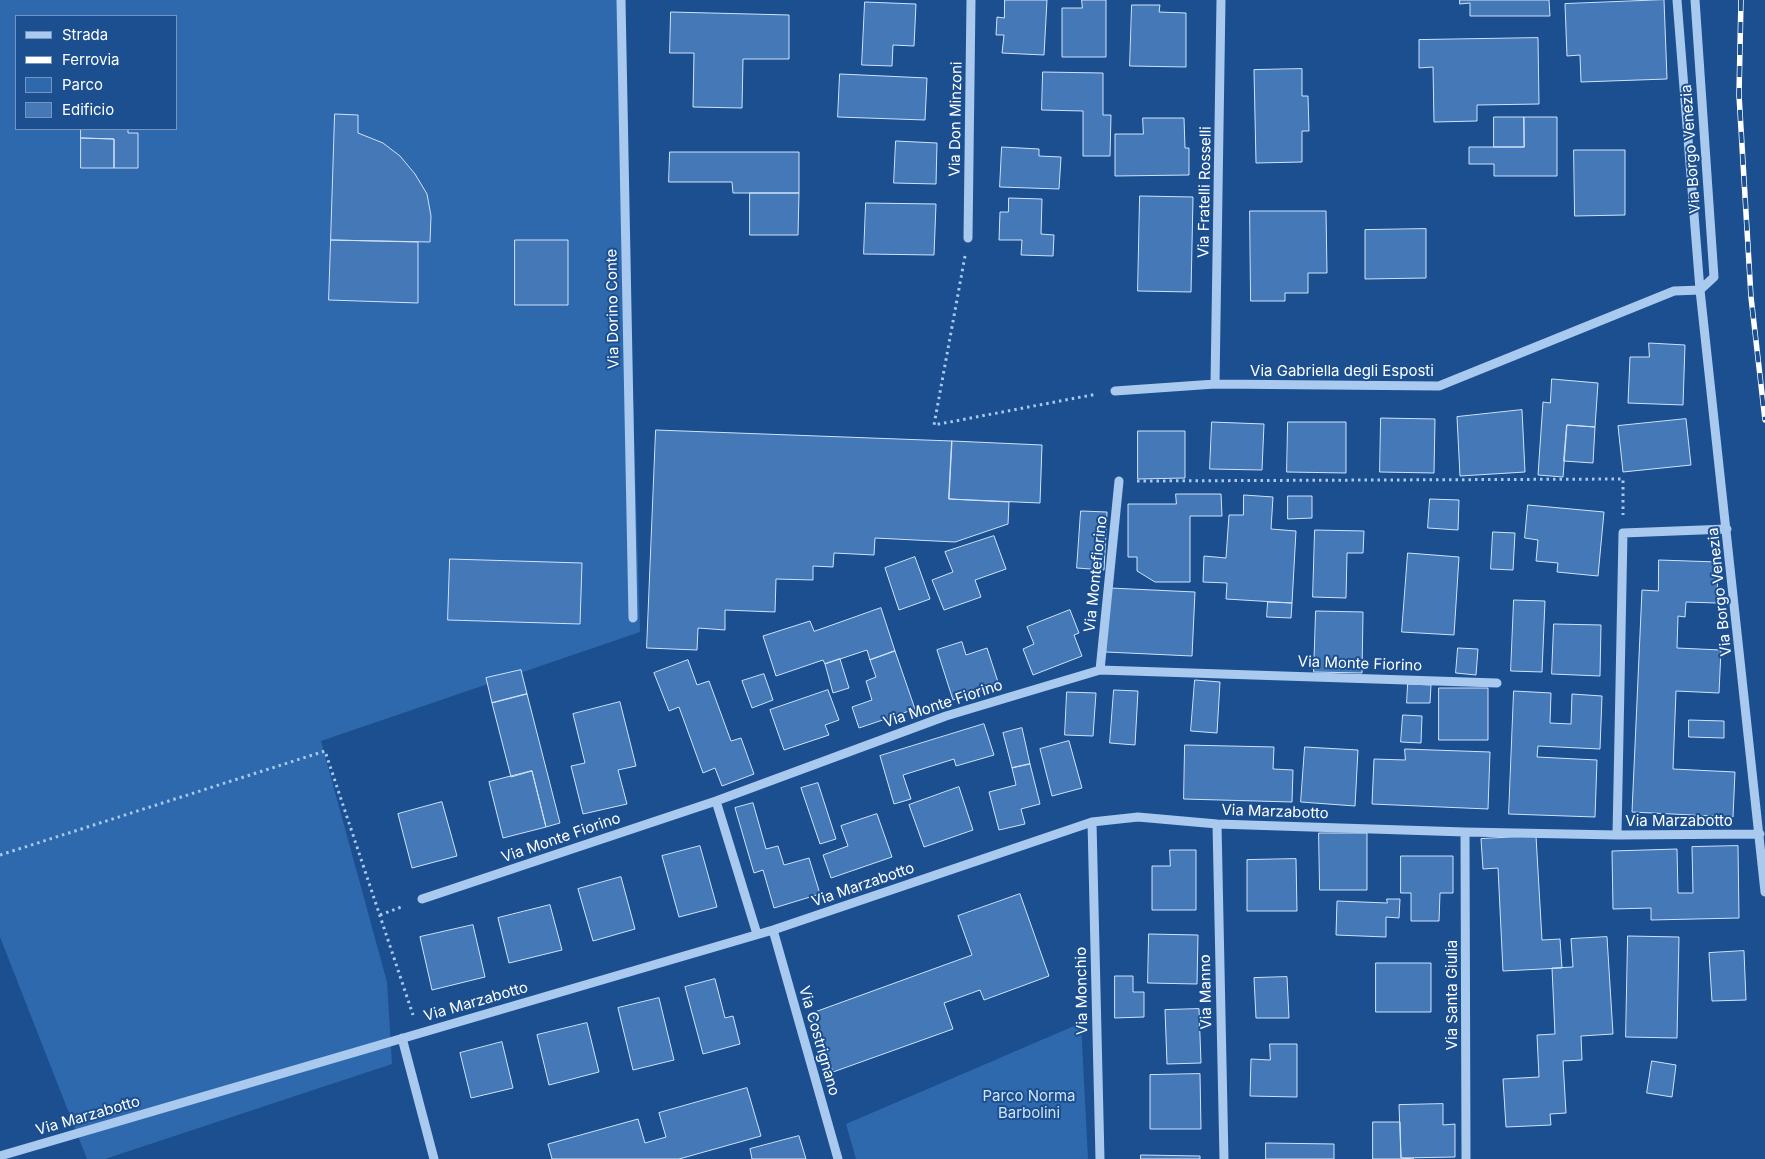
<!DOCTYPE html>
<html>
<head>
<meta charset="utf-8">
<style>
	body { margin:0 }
	#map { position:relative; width:1765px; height:1159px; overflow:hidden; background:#1b4f8f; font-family:Inter,sans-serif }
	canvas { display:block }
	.legend { position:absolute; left:15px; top:15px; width:162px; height:115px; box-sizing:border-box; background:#1b4f8f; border:1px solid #7695bc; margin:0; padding:6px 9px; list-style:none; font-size:15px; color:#fff }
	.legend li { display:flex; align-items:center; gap:10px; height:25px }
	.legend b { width:25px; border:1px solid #7695bc }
</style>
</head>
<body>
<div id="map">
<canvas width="1765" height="1159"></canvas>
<ul class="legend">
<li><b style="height:6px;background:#a9c9ee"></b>Strada</li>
<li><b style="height:6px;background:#fff"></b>Ferrovia</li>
<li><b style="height:14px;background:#2e69ad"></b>Parco</li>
<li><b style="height:14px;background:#4478b7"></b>Edificio</li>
</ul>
</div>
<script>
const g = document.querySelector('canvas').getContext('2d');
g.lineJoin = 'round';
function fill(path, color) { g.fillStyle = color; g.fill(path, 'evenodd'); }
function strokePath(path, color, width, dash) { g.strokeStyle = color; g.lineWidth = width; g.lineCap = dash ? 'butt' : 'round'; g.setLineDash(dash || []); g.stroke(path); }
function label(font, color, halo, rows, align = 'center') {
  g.font = font + ' Inter,sans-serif'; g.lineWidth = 4; g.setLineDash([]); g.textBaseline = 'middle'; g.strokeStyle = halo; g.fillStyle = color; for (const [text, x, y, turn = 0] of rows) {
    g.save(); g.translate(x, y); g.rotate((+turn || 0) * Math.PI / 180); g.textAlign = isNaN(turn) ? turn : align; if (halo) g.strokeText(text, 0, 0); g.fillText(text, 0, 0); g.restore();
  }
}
fill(new Path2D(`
	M0 0H621L640 632 321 741 387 982 392 1064 105 1159H87L0 937ZM16 16H176V129H16Z
	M1081 1023 1088 1159H856L846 1124Z`), '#2e69ad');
const building = new Path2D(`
	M1005 0H1047L1044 55 1002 53 1004 35H996L997 17 1004 18Z
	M1082 0H1106V57H1062V8H1082Z
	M1460 0H1549L1550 16H1470V3L1460 4Z
	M1664 0 1667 79 1581 82 1580 55 1567 56 1565 4Z
	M865 2 916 4 914 46 893 45 892 66 862 65Z
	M1132 5H1160L1159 12 1186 13V67L1130 66Z
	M671 12 789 15V59H743L742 108 693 107 694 53H670Z
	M1538 38 1539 104 1477 105V121L1434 122 1433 67 1419 68V40Z
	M1302 69V96H1308L1309 131H1302V162L1256 163 1254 70Z
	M1043 72 1103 73V115H1111L1110 156H1083V111L1042 110Z
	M840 74 927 78 925 120 838 117Z
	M335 114 358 115V133L383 143 400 156 415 174 427 194 431 216 430 242 331 240Z
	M1494 117H1524V147H1494Z
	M1524 117H1557V176H1494V164H1469V147H1524Z
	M1143 118H1184L1185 148H1189V175L1115 176V134H1143Z
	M81 129H128V133H138V168H114V139L81 138Z
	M81 138 114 139V168H81Z
	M896 141 937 143 936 184 894 183Z
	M1002 147 1039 149V156L1061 157 1059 189 1000 187Z
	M1574 150H1625V215L1575 216Z
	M670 152H799V193H733L732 182H669Z
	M750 193H799L798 235H750Z
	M1140 196 1193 197 1191 292 1138 291Z
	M1009 198 1042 199 1041 234 1054 235 1053 256 1021 255 1022 240H999L1000 212H1008Z
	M866 203 936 204 934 255 864 254Z
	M1250 211H1326L1327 273H1308V293H1285V301H1251Z
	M1426 229V278L1365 279V230Z
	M331 240 418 242V303L329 300Z
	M515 240H568V305H515Z
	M1649 343 1685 345 1683 405 1628 403 1630 357H1649Z
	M1552 379 1598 383 1595 427 1567 425 1563 477 1538 475 1543 402 1550 403Z
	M1522 410 1525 472 1460 476 1457 417Z
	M1381 418 1435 419 1434 473 1380 472Z
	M1686 419 1691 465 1623 472 1618 426Z
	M1212 422 1264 424 1262 470 1210 469Z
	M1288 422H1346V473L1287 472Z
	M1567 425 1595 427 1593 463 1564 461Z
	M656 430 952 441 949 499 1009 502 1008 524 955 542 875 538 874 555 834 553 833 567 813 566V580L776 579 775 612 725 610V630L698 628 697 650 647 648Z
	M1138 431H1185V478L1138 479Z
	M952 441 1042 445 1040 503 949 499Z
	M1176 494H1221L1222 516H1190V582H1155L1137 571V557H1128V504H1176Z
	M1244 495 1273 497 1271 529 1296 531 1292 603 1226 599 1227 583 1203 582 1204 556 1226 558 1229 515H1243Z
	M1288 496H1312V518L1288 519Z
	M1430 499 1459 500 1458 530 1428 528Z
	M1528 505 1604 512 1598 576 1557 572 1558 563 1536 561 1538 540 1525 538Z
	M1081 511 1107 512 1104 570 1077 568Z
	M1315 530 1364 531 1363 553H1347L1346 598 1313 597Z
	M1493 532 1515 533 1513 570 1491 569Z
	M994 536 1006 569 975 580 981 597 944 610 932 580 953 572 945 552Z
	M1408 553 1459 557 1454 635 1402 632Z
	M915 557 930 599 899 610 885 568Z
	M450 559 582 563 580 624 448 620Z
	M1659 560 1718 562 1717 603 1686 602 1685 617 1678 616 1677 648 1721 650 1719 693 1676 691 1673 769 1735 772 1733 817 1632 812 1642 590 1658 591Z
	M1110 588 1195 592 1192 656 1106 652Z
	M1514 600 1545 601 1542 672 1511 671Z
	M1268 602 1292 603 1291 618 1267 617Z
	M881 608 895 651 870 660 867 650 825 664 823 660 776 676 763 636 810 621 814 631Z
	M1070 610 1079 633 1074 635 1082 656 1033 675 1023 649 1034 644 1027 627Z
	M1316 611 1363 612 1362 673 1314 672Z
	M1554 624 1601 625 1600 676 1552 674Z
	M962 642 966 655 987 648 999 685 953 700 937 650Z
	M1458 648 1478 649 1476 675 1456 673Z
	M895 651 915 709 859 728 852 707 872 700 866 681 876 677 870 660Z
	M840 659 849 688 833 693 825 664Z
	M688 660 697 685 709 681 731 741 741 738 754 774 722 786 715 768 703 773 679 707 669 711 654 673Z
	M521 670 527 694 492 703 486 678Z
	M764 674 773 700 752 708 742 681Z
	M1195 680 1220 682 1217 733 1191 731Z
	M1408 684 1431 685 1430 703H1407Z
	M1439 688H1488V740H1439Z
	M828 690 839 720 825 725 829 735 784 750 770 710Z
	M1114 690 1138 691 1135 745 1110 743Z
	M1514 691 1551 693 1550 723 1571 724 1572 694 1602 696 1600 749 1538 746 1537 757 1597 760 1595 817 1509 814Z
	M1067 692 1096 693 1093 736 1065 735Z
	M527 694 560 823 546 827 532 771 511 777 492 703Z
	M620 702 636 766 618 770 627 804 583 814 571 766 585 763 573 714Z
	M1403 715 1422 716 1421 743 1401 742Z
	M1689 720 1724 721V738L1689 737Z
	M984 724 994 755 956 766 954 759 903 775 911 799 894 804 880 756Z
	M1022 728 1030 764 1012 768 1003 733Z
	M1069 741 1082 788 1052 796 1040 749Z
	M1185 745 1274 747 1273 769 1293 770 1292 802 1184 799Z
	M1305 747 1358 750 1355 806 1301 802Z
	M1405 749 1490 752 1488 809 1372 804 1374 759 1405 760Z
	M1030 764 1040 804 1021 809 1025 824 999 830 989 792 1016 785 1012 768Z
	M532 771 546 827 503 838 489 782Z
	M818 783 836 839 820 844 801 788Z
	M959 787 973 830 924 847 909 805Z
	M442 802 457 856 412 868 398 814Z
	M753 803 766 849 778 846 784 865 809 858 820 894 774 908 763 870 754 873 735 808Z
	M877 814 892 857 831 878 823 855 848 846 841 826Z
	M1319 833H1367V890H1320Z
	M1536 836 1542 940 1560 939 1562 968 1503 971 1498 868 1483 869 1481 839Z
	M700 846 717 907 679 917 662 856Z
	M1738 846 1739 918 1651 920V908L1613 909 1612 851 1677 849 1678 893H1693L1692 847Z
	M1170 850H1196V910H1152V866H1170Z
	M1401 856H1453V893H1440L1439 921H1411V893H1401Z
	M1296 859 1297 911H1247V860Z
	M621 877 635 929 593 941 578 889Z
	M1020 894 1049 976 984 1000 980 990 944 1003 953 1029 833 1072 812 1013 972 955 958 916Z
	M1387 899H1400L1399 918 1386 917V937L1336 935 1337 901 1387 903Z
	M550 905 562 950 509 963 498 918Z
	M473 925 485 977 432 990 420 937Z
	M1149 934 1198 935 1197 984 1148 983Z
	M1628 936 1679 937 1677 1038 1626 1037Z
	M1607 937 1613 1034 1581 1036 1582 1060 1563 1061 1566 1113 1550 1114 1551 1125 1506 1127 1503 1079 1539 1077 1537 1035 1555 1034 1552 968 1573 967 1571 939Z
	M1744 951 1746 1000 1712 1001 1709 953Z
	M1376 963H1431V1012H1376Z
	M1115 976H1133V992H1144V1017L1115 1018Z
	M1287 977 1289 1018H1256L1254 978Z
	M715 979 725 1018 733 1016 740 1044 703 1054 685 987Z
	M659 998 674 1060 633 1070 618 1008Z
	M1199 1009 1201 1063 1167 1064 1165 1010Z
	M587 1023 599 1072 549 1085 537 1035Z
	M502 1042 513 1088 471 1098 460 1053Z
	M1270 1044H1297V1097L1250 1096 1251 1059 1270 1060Z
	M1652 1061 1676 1065 1672 1097 1647 1093Z
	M1200 1074 1201 1129H1150V1075Z
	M747 1088 761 1136 679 1159H552L548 1144 638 1119 645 1143 666 1137 659 1113Z
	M1443 1104V1125L1455 1124V1157L1401 1158 1399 1105Z
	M1373 1122H1400L1401 1158 1414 1159H1373Z
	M799 1136 806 1159H752L750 1149Z
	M1266 1143 1334 1144V1159H1266Z
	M1141 1155 1200 1156V1159H1141Z`);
fill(building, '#4478b7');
strokePath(building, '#cfe3fa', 1);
strokePath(new Path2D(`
	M965 256 934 425 1097 394
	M1137 481 1623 479V515
	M0 855 325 751 413 1015
	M380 915 404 906`), '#a9c9ee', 3, [2.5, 4]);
strokePath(new Path2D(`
	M621 0 633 618
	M1677 0 1700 290 1765 892
	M1695 0 1714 277 1700 290
	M968 238 971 0
	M1215 384 1221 0
	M1115 391 1215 384 1439 386 1674 291 1700 290
	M1100 670 1119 481
	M716 801 757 934
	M1092 822 1100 1159
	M1217 824 1224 1159
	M1465 832 1466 1159
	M1617 835 1623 533 1727 529
	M422 899 716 801 946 716 1100 670 1497 683
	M773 930 838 1159
	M402 1038 434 1159
	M0 1156 773 930 1092 822 1138 817 1217 824 1465 832 1617 835 1760 834`), '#a9c9ee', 9);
const rail = new Path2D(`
	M1741 0 1739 95 1751 297 1765 420`);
strokePath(rail, '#fff', 5.5);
strokePath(rail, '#1b4f8f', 4, [11]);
label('15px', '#fff', '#1b4f8f', [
	["Via Don Minzoni",956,119,-89],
	["Via Borgo Venezia",1691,149,-94],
	["Via Fratelli Rosselli",1205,192,-89],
	["Via Dorino Conte",613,309,-91],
	["Via Gabriella degli Esposti",1342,371],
	["Via Montefiorino",1096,574,-84],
	["Via Borgo Venezia",1720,592,-96],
	["Via Monte Fiorino",1360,664,2],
	["Via Monte Fiorino",943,704,-18],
	["Via Marzabotto",1275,812,2],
	["Via Marzabotto",1679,821],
	["Via Monte Fiorino",561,838,-19],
	["Via Marzabotto",863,885,-19],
	["Via Monchio",1082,991,-91],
	["Via Manno",1206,992,-91],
	["Via Santa Giulia",1452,995,-90],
	["Via Marzabotto",476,1002,-16],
	["Via Costrignano",819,1041,74],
	["Via Marzabotto",88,1116,-16]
]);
label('15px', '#cfe3fa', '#1b4f8f', [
	["Parco Norma",1029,1096],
	["Barbolini",1029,1113]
]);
</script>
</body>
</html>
